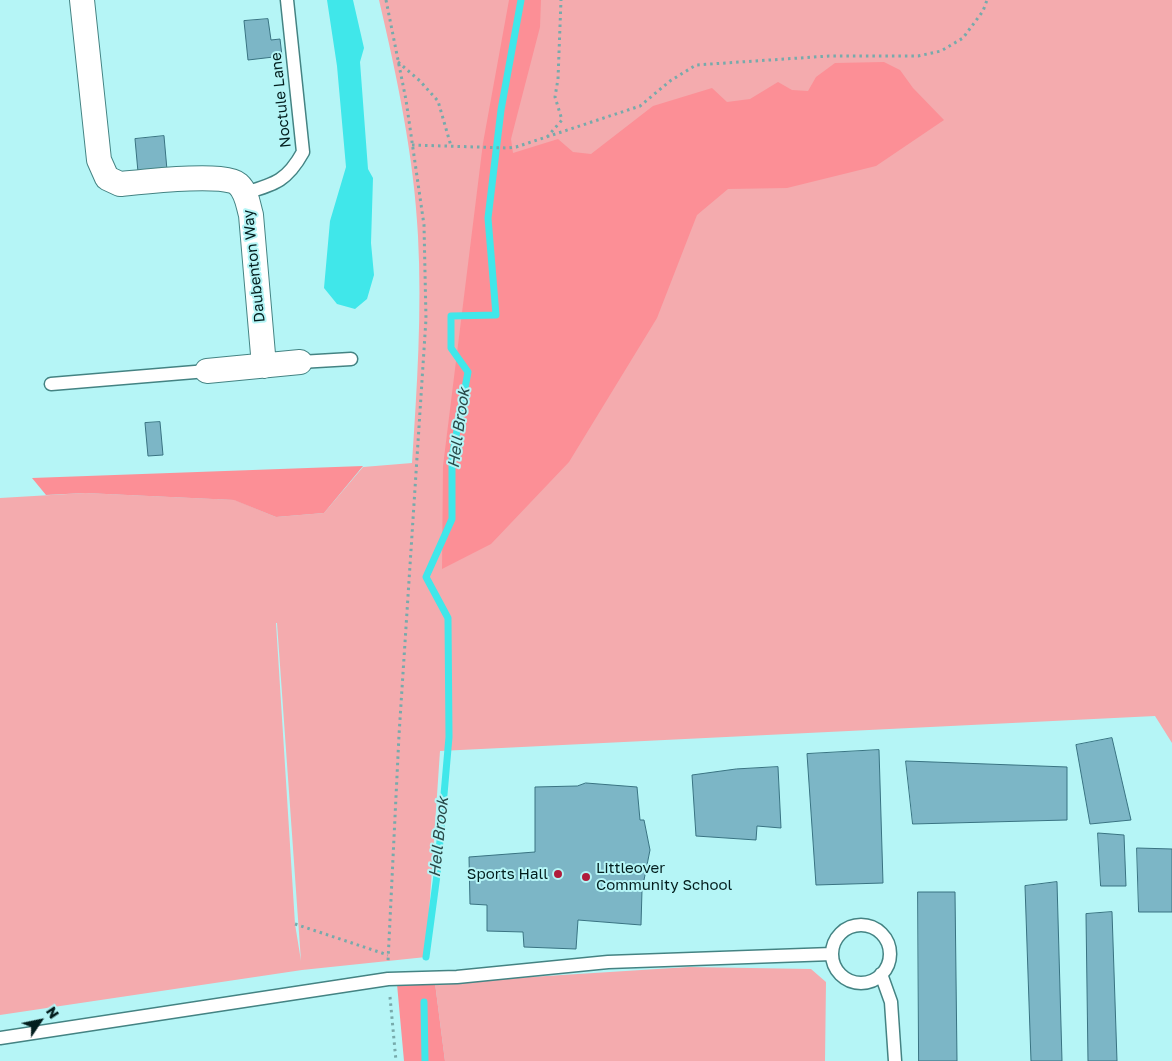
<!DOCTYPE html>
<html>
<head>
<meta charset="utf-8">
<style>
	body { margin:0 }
	#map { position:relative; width:1172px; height:1061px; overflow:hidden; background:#b5f5f6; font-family:"Golos Text",sans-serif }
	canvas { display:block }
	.north { position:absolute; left:15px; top:996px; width:50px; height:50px; -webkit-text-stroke:4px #b5f5f6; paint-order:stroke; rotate:56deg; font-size:14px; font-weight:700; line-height:20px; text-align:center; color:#031e1e }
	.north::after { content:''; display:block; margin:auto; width:18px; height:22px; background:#031e1e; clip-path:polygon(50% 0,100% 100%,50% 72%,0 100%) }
</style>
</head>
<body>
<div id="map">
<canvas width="1172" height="1061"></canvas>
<div class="north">N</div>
</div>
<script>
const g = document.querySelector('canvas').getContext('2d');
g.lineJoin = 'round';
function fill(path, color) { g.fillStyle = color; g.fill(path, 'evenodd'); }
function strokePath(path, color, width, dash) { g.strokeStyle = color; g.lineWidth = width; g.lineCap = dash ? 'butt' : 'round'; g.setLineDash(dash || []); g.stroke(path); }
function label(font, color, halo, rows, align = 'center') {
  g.font = font + ' "Golos Text",sans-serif'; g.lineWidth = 4; g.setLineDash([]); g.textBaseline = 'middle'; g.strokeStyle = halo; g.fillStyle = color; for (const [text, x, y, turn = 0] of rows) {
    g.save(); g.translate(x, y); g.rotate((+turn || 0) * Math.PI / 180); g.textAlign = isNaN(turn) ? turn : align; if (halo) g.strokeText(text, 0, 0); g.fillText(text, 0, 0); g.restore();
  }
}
fill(new Path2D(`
	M379 0H1172V743L1155 716 440 751 426 957 302 970 0 1015V498L85 493 235 500 276 517 324 513 363 467 412 463C417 388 422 312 418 236 414 156 397 77 379 0ZM276 623H277L301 961 295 924Z
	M689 967 811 969 826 982 825 1061H445L435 983Z`), '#f4abae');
fill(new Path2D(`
	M509 0H541L540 27 511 139 513 153 558 139 573 152 591 154 653 106 712 88 727 102 750 99 778 82 792 90 808 91 816 77 835 63 884 62 900 70 913 88 944 120 876 166 787 188 728 189 697 215 657 318 569 462 491 544 442 569 443 466 483 143Z
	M363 466 324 513 276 517 234 500 85 493 46 495 32 478Z
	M435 983 445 1061H404L397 984Z`), '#fc8f96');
fill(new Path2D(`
	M327 0H353L364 48 360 62 368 169 373 178 371 243 374 275 367 299 355 309 337 304 324 288 330 221 346 167 337 66Z`), '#40e7ea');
strokePath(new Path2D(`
	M426 957 437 875 449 737 448 618 426 577 452 519V457L468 372 451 348V316L496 315 488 218 501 110 521 0
	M424 1002 425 1061`), '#40e7ea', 7);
const building = new Path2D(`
	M268 19 271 40 280 39 282 56 248 60 244 21Z
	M164 136 167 170 138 172 135 139Z
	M160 422 163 455 148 456 145 423Z
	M1112 738 1131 820 1090 824 1076 745Z
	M879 750 883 883 816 885 807 754Z
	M906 761 1067 767V820L913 824Z
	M778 767 781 828 757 826 756 840 696 836 692 775 736 769Z
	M586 783 637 787 640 820H644L650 850 642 890 641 925 578 920 576 949 524 947 523 932 487 931V905L470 904 469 857 535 852V787L577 786Z
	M1098 833 1124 835 1126 886H1101Z
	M1137 848 1172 849V912H1139Z
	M1057 882 1062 1061H1031L1025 886Z
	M918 892H955L957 1061H919Z
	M1112 912 1117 1061H1088L1086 914Z`);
fill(building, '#7cb6c6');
strokePath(building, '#397382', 1);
const service = new Path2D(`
	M245 193C275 184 287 181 303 152L287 0
	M300 362 351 359
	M51 384 207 371
	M832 954a29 29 0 1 1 58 0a29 29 0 1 1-58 0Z
	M881 974 891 1002 895 1061
	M0 1038 388 979 457 977 608 962 832 954`);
const minor = new Path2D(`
	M82 0 99 160 107 178 120 184C141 182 225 172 238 184 247 192 248 205 251 215L264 366
	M207 371 300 362`);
strokePath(service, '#448383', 15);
strokePath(minor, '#448383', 26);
strokePath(new Path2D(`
	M386 0 406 100 424 225 426 319 399 735 388 961
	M398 62 420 81 438 101 451 146
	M547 137 562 120 555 97 558 79 561 0
	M412 145 508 148 516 147 640 106 670 81 696 65 829 56H918L941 51 963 38 983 11 987 0
	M295 924 388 955
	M390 997 396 1061`), '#77aaab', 3, [2.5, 4]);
strokePath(service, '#fff', 12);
strokePath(minor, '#fff', 24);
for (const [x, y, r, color] of [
	[558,874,5,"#b01c3b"],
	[586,877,5,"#b01c3b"]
]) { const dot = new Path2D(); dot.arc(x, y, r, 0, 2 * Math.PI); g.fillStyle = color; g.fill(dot); strokePath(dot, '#b5f5f6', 2); }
label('15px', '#031e1e', '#b5f5f6', [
	["Noctule Lane",281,100,-96],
	["Daubenton Way",254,266,-96]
]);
label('15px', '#031e1e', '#b5f5f6', [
	["Littleover",596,868],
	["Community School",596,885],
	["Sports Hall",548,874,"right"]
], 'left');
label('italic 16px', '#284949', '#b5f5f6', [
	["Hell Brook",459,428,-82],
	["Hell Brook",439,837,-84]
]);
</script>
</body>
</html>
